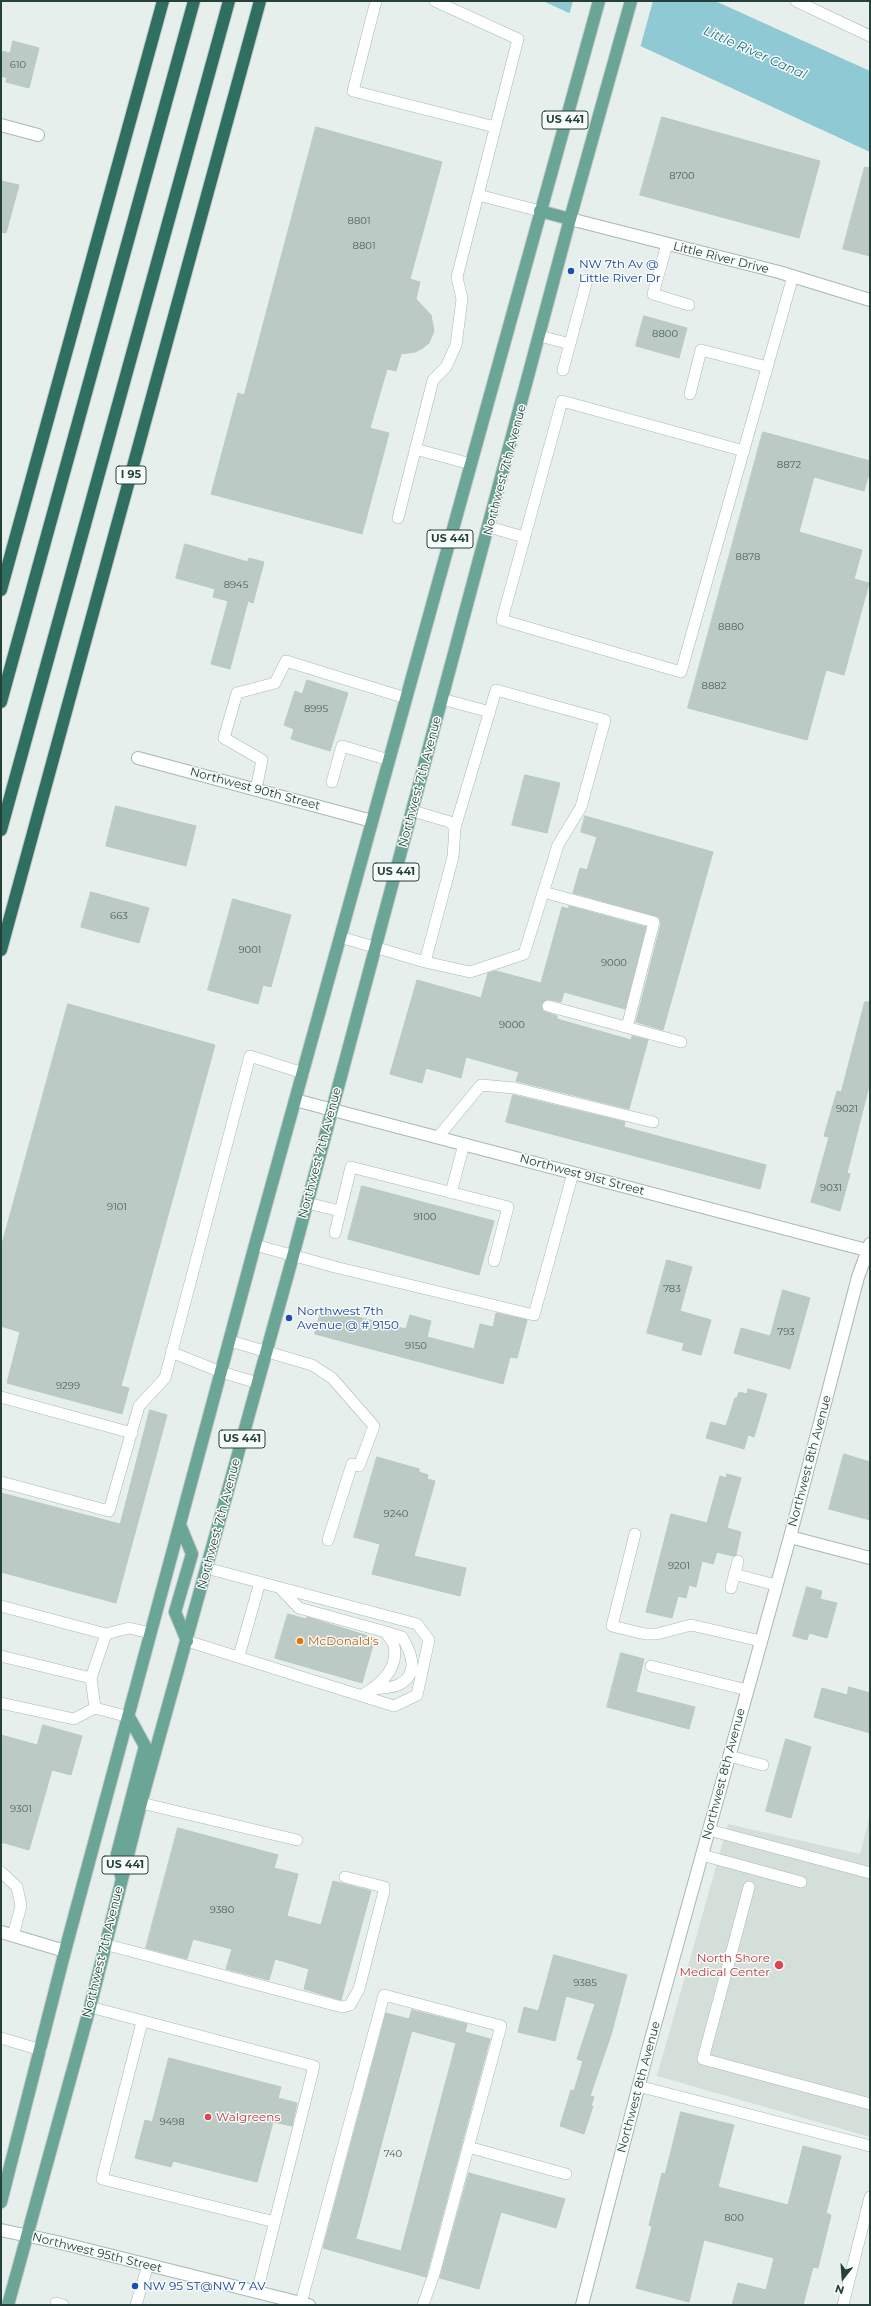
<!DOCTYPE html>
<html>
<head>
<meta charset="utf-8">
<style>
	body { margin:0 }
	#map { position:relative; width:871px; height:2306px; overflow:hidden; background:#e6efeb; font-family:Montserrat,sans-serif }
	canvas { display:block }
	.frame { position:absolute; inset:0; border:2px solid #24423a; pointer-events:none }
	.north { position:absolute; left:823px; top:2258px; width:40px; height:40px; -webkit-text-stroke:3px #f7fbf9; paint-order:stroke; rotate:197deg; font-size:11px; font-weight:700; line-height:16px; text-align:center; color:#24423a }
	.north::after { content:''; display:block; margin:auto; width:14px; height:18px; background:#24423a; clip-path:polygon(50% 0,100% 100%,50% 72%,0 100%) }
</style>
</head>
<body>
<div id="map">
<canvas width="871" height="2306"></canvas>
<div class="frame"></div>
<div class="north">N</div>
</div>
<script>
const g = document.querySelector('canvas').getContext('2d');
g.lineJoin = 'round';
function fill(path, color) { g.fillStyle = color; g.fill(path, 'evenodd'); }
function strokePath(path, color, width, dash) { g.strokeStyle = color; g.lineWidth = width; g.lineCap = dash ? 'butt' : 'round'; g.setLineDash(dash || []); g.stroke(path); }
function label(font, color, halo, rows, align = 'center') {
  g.font = font + ' Montserrat,sans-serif'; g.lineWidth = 3; g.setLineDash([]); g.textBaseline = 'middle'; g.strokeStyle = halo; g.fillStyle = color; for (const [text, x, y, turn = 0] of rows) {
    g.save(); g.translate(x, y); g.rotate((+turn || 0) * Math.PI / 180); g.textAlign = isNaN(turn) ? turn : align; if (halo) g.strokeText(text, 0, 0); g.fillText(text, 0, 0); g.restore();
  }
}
fill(new Path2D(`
	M870 1815V2137L657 2076 728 1824 860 1854Z`), '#d4dfda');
fill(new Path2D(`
	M543 1H715L870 71V152Z`), '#8ec9d4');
fill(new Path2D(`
	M573 1H653L640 48 569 15Z`), '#e6efeb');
const building = new Path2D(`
	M13 41 39 48 29 88 6 82 7 78 1 76V51L10 53Z
	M662 117 820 161 799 238 640 195Z
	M316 127 442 162 410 279 420 282 416 299 431 315 434 331 429 343 423 348 415 352 401 354 396 371 387 369 370 428 389 433 362 534 211 494 238 393 244 395Z
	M865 167 870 168V256L843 249Z
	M1 181 19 185 6 233 1 232Z
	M644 316 687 328 679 358 636 346Z
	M763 432 870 461V470L864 491 814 477 799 532 862 550 854 579 869 583 844 675 826 670 807 740 688 708Z
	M185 544 248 562 249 558 264 562 253 603 248 601 230 669 211 664 228 601 213 597 215 589 176 578Z
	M307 680 348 693 330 751 291 739 294 729 284 725 295 691 302 694Z
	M525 775 560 783 547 833 512 825Z
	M116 806 196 826 186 866 106 846Z
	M585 816 713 852 663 1030 636 1022 661 924 659 917 573 893 580 868 587 870 597 837 581 832Z
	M91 892 149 908 139 943 81 927Z
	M233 899 291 915 271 987 263 985 258 1004 208 990Z
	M569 906 646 927 625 1009 564 992 561 1002 547 999 541 1005 543 1011 557 1016V1019L631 1040 632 1036 648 1040 629 1109 516 1081 519 1072 466 1057 461 1078 426 1068 422 1083 390 1074 417 980 481 998 488 973 496 971 541 983 562 907 569 909Z
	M865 1002H870V1082L847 1173 850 1174 840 1211 811 1202 829 1137 824 1136 837 1091 841 1092Z
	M68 1004 215 1045 121 1386 129 1388 122 1414 7 1383 20 1332 1 1326V1248Z
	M513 1095 625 1122 624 1127 766 1165 760 1189 506 1122Z
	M362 1186 494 1221 479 1275 348 1239Z
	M667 1260 692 1267 680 1311 711 1320 701 1355 682 1350 684 1343 647 1333Z
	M783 1290 810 1298 790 1369 734 1353 741 1328 770 1336Z
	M322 1308 406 1329 410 1315 431 1321 427 1337 474 1349 480 1324 493 1327 496 1313 527 1320 517 1358 510 1357 503 1384 315 1334Z
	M748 1389 767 1394 754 1437 748 1435 744 1449 706 1438 711 1422 726 1426 735 1398H737L739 1392 747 1394Z
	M150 1410 167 1415 116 1603 1 1572V1493L120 1524Z
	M844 1454 870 1462V1520L829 1509Z
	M377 1457 419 1469V1472L428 1475 427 1479 435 1481 414 1556 466 1568 460 1596 372 1574 380 1544 354 1537Z
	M727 1474 741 1478 727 1528 741 1532 736 1555 733 1556 717 1552 713 1564 702 1561 696 1587 689 1585 686 1598 678 1596 672 1618 646 1612 671 1514 707 1523 720 1476 726 1478Z
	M807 1587 822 1591 820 1599 837 1603 827 1638 809 1633 807 1640 793 1636Z
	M288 1614 306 1619 307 1617 375 1638 362 1683 275 1658Z
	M621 1653 644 1659 636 1692 695 1707 689 1729 607 1707Z
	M849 1687 870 1693V1733L814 1717 822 1688 847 1695Z
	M43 1725 82 1736 71 1775 52 1770 29 1850 1 1842V1735L37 1745Z
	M786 1739 811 1747 791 1818 766 1811Z
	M178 1828 278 1855 274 1868 298 1874 287 1916 321 1925 333 1881 371 1891 341 2000 304 1989 309 1969 275 1959 269 1980 226 1969 232 1949 193 1939 187 1959 146 1948Z
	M554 1955 627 1975 611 2035 590 2096 594 2097 591 2106H593L584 2134 560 2126 571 2090 574 2091 583 2061 577 2059 595 2004 566 1996 555 2041 518 2032 524 2007 538 2011Z
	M412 2010 467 2024 465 2032 490 2039 426 2277 323 2248 386 2013 409 2019ZM412 2031 456 2043 401 2251 356 2239Z
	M169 2058 281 2087 278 2098 297 2103 292 2126 273 2122 257 2182 173 2161 171 2167 135 2158 145 2120 152 2122Z
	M681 2112 734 2125 718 2187 788 2205 803 2146 841 2156 826 2213 831 2215 818 2268 813 2267 803 2305H732L738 2283 766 2290 774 2258 704 2240 689 2302 636 2288 652 2227 649 2225 662 2173 665 2174Z
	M469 2173 565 2199 556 2228 501 2212 479 2289 440 2278Z`);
fill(building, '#bbcac4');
strokePath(building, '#b8c9c2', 1);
const service = new Path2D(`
	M376 1 353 91 495 127
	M796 1 870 36
	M478 195 540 211
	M667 244 653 294 689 305
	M540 336 570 344
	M563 370 587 280
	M690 394 701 350 767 367
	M415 449 471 464
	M744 451 562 401 502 620 681 672 793 276
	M398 518 433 380 446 367 456 345 462 299 457 277 518 39 435 1
	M489 527 524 537
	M442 699 490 712
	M332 782 342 746 389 760
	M256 790 262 760 224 738 237 693 275 683 286 661 406 698
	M413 811 450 822 455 828 453 857 425 962
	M543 892 654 922 627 1027
	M340 937 425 962 470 972 524 954 558 845 581 807 605 720 496 690 455 828
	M548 1006 681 1042
	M438 1137 481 1085 514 1088 653 1122
	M451 1193 464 1144
	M307 1203 340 1211
	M335 1233 351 1167 508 1207 494 1261
	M255 1245 335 1267 534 1315 573 1173
	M230 1341 312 1365 332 1378 374 1426 359 1466 352 1464 328 1540
	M171 1352 221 1372 258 1383
	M1 1397 132 1433
	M1 1482 109 1511 139 1406 165 1378 250 1056 303 1073
	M635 1534 612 1626 645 1634H657L691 1625 761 1641
	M734 1574 776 1585
	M280 1588 299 1608 386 1632C388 1636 393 1641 394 1646 399 1669 379 1686 362 1695
	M731 1588 738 1561
	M1 1606 106 1634 129 1628 150 1633
	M187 1641 394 1706 417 1695 429 1640 417 1624 206 1568
	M1 1656 91 1678
	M239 1656 260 1582
	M651 1666 747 1690
	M375 1689C382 1688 393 1688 400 1684 420 1673 411 1652 402 1637L386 1632
	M1 1703 74 1719 95 1708 129 1717
	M95 1708 91 1678 106 1634
	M729 1756 763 1765
	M141 1803 297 1840
	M709 1830 870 1873
	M702 1855 801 1882
	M1 1872 17 1887 21 1906 13 1936
	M749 1887 703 2059 870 2104
	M104 1944 342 2007 350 2005 359 1989 384 1891V1887L345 1877
	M90 2007 314 2066 257 2292
	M142 2022 102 2179 275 2222
	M1 2038 41 2050
	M638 2086 870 2146
	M468 2147 566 2174
	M301 2303 384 1995 501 2026 434 2274 423 2305
	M56 2305V2303L63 2305
	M136 2305 148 2265
	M843 2305 870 2197`);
const minor = new Path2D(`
	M1 125 38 135
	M138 758 372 821
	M295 1100 870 1251
	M790 1537 870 1558
	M1 1932 65 1951
	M582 2305 648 2050 790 1537 858 1277 870 1244`);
const tertiary = new Path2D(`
	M570 219 779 272 870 300`);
const secondary = new Path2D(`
	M1 2230 57 2242 309 2305`);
const primary = new Path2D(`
	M540 211 570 219
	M180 1525 192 1554 175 1612 187 1641
	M121 1876 117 1854 145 1746 129 1717
	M1 2202 65 1951 255 1245 599 1
	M8 2305 90 2007 141 1803 293 1256 570 219 631 1`);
const motorway = new Path2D(`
	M1 590 163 1
	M1 702 194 1
	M1 830 229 1
	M1 950 260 1`);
strokePath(service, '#a8b8b2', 12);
strokePath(minor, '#a8b8b2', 14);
strokePath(tertiary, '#a8b8b2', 14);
strokePath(secondary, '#a4bbb3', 14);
strokePath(primary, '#c2cac8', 14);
strokePath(motorway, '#c2cac8', 14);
strokePath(service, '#fff', 11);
strokePath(minor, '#fff', 12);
strokePath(tertiary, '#fff', 12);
strokePath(secondary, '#fff', 12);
strokePath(primary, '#6aa596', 12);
strokePath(motorway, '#2f6f62', 12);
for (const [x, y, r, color] of [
	[571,271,4,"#1a4fb4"],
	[289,1318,4,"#1a4fb4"],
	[300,1641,4,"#e8710a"],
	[779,1965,5,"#e0444e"],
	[208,2117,4,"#e0444e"],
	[135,2286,4,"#1a4fb4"]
]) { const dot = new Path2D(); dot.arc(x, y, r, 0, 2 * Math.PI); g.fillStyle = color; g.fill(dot); strokePath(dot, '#f7fbf9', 1.5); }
label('10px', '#4a645c', null, [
	["610",18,65],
	["8700",682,176],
	["8801",359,221],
	["8801",364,246],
	["8800",665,334],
	["8872",789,465],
	["8878",748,557],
	["8945",236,585],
	["8880",731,627],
	["8882",714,686],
	["8995",316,709],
	["663",119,916],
	["9001",250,950],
	["9000",614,963],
	["9000",512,1025],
	["9021",847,1109],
	["9031",831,1188],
	["9101",117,1207],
	["9100",425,1217],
	["783",672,1289],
	["793",786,1332],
	["9150",416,1346],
	["9299",68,1386],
	["9240",396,1514],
	["9201",679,1566],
	["9301",21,1809],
	["9380",222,1910],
	["9385",585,1983],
	["9498",172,2122],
	["740",393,2154],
	["800",734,2218]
]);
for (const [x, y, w] of [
	[565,120,46],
	[131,475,30],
	[450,539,46],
	[396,872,46],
	[242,1439,46],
	[125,1865,46]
]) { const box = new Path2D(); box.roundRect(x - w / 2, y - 9, w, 18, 3); g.fillStyle = '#f7fbf9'; g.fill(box); strokePath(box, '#24423a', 1); }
label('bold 11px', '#24423a', null, [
	["US 441",565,120],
	["I 95",131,475],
	["US 441",450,539],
	["US 441",396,872],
	["US 441",242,1439],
	["US 441",125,1865]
]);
label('12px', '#24423a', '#f7fbf9', [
	["Little River Drive",721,258,14],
	["Northwest 7th Avenue",505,470,-75],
	["Northwest 7th Avenue",420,782,-75],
	["Northwest 90th Street",255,789,15],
	["Northwest 7th Avenue",320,1153,-75],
	["Northwest 91st Street",582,1175,15],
	["Northwest 8th Avenue",810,1461,-75],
	["Northwest 7th Avenue",219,1524,-75],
	["Northwest 8th Avenue",724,1774,-75],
	["Northwest 7th Avenue",103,1952,-76],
	["Northwest 8th Avenue",639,2087,-75],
	["Northwest 95th Street",97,2253,14]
]);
label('12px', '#164399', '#f7fbf9', [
	["NW 7th Av @",579,264],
	["Little River Dr",579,278],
	["Northwest 7th",297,1311],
	["Avenue @ # 9150",297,1325],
	["NW 95 ST@NW 7 AV",143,2286]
], 'left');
label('12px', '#c56008', '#f7fbf9', [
	["McDonald's",308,1641]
], 'left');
label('12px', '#be3a42', '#f7fbf9', [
	["North Shore",770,1958],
	["Medical Center",770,1972],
	["Walgreens",216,2117,"left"]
], 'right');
label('italic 13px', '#1c6f80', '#f7fbf9', [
	["Little River Canal",755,53,24]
]);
</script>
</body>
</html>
